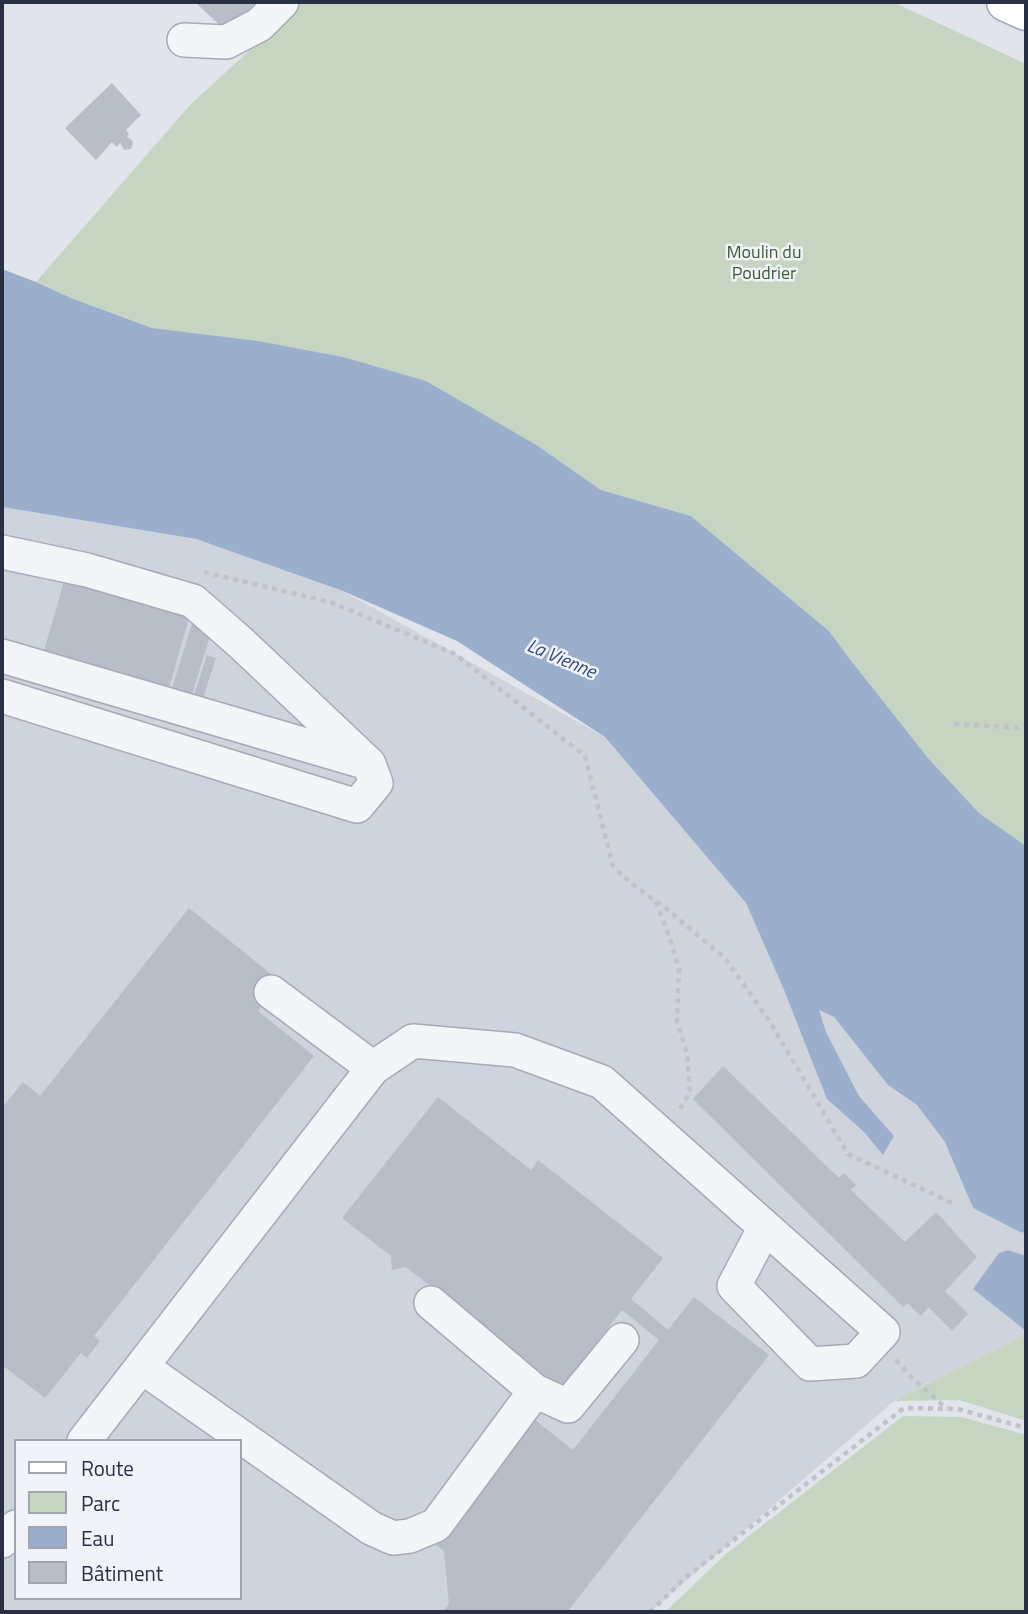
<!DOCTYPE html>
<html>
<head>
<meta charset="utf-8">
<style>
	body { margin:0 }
	#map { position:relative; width:1028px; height:1614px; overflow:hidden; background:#e1e4ea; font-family:"Titillium Web",sans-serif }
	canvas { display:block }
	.frame { position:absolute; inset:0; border:4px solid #293043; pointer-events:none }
	.legend { position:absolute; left:14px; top:1439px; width:228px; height:161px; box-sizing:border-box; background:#f1f3f8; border:2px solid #a1a5b0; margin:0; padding:9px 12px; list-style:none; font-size:21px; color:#293043 }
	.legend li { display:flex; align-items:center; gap:14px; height:35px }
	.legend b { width:35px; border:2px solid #a1a5b0 }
</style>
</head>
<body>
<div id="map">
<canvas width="1028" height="1614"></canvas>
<div class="frame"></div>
<ul class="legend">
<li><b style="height:9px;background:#fff"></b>Route</li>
<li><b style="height:19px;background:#c5d5c2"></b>Parc</li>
<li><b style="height:19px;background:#9bafcc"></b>Eau</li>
<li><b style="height:19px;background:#b8bdc8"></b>Bâtiment</li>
</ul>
</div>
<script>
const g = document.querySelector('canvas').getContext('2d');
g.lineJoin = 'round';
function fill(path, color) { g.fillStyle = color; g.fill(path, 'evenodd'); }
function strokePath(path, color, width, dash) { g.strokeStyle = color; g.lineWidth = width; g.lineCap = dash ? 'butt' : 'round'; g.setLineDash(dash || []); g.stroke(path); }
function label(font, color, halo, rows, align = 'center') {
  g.font = font + ' "Titillium Web",sans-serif'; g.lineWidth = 5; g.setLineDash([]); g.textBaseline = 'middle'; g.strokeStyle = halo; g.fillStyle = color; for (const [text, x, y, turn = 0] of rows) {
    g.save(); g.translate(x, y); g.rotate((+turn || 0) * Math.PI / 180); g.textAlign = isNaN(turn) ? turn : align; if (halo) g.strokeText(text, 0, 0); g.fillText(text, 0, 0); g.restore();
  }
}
fill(new Path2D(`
	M2 507 196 539 343 591 605 737 746 903 784 990 828 1099 864 1132 883 1154 894 1136 859 1096 826 1032 818 1010 834 1017 888 1085 917 1105 946 1142 973 1208 1020 1232 1026 1233V1256L1008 1250 973 1289 1026 1331V1335L894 1401 650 1612H2ZM16 1441H240V1598H16Z`), '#cfd3dc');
fill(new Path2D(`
	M302 2H893L1026 64V846L979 813 928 758 849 658 829 631 691 516 601 490 538 446 343 357 259 341 152 328 71 298 36 282 190 105Z
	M1026 1335V1421L960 1400 894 1401Z
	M903 1416 962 1417 1026 1435V1612H665L727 1553Z`), '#c5d5c2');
fill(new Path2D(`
	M2 269 36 282 71 298 152 328 259 341 343 357 426 381 538 446 601 490 691 516 829 631 849 658 928 758 979 813 1026 846V1233L1020 1232 973 1208 945 1142 917 1105 888 1085 834 1017 819 1010 826 1032 859 1096 894 1136 883 1155 864 1132 827 1099 784 990 746 903 605 737 457 641 343 591 196 539 2 507Z
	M1008 1250 1026 1256V1331L973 1289 999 1253Z`), '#9bafcc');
fill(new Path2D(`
	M195 2H256L227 32Z
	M112 83 141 115 126 130 129 134 127 137 131 139 133 143 131 149 124 150 120 143 117 147 112 142 96 160 65 128Z
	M65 578 190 615 168 691 43 654Z
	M194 617 214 623 190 701 170 695Z
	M207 655 216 658 201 704 192 701Z
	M189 908 281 982 258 1011 314 1056 94 1336 100 1341 87 1358 81 1353 45 1398 2 1365V1108L23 1082 40 1096Z
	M723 1066 839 1178 844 1173 856 1185 851 1190 905 1242 936 1212 977 1257 945 1291 968 1314 952 1331 928 1307 921 1316 907 1303 903 1307 693 1099Z
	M438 1097 531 1170 538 1160 663 1258 631 1299 668 1330 694 1297 769 1355 567 1612H443L449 1604 444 1551 436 1545 535 1420 573 1450 659 1340 622 1310 561 1388 406 1267 392 1270 391 1256 342 1218Z`), '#b8bdc8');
const minor = new Path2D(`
	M184 40 226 42 259 25 282 2
	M2 552 87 570 193 601 241 643 369 764 376 783 357 806 2 696
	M2 656 364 762
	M271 992 373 1068
	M431 1303 535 1391 568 1406 622 1340
	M142 1367 371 1528 393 1538 410 1536 436 1525 535 1391
	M84 1441 373 1068 413 1041 515 1050 602 1082 883 1332 856 1361 810 1364 734 1286 765 1227
	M2 1541 16 1527`);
const major = new Path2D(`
	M1006 2 1026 11`);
strokePath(minor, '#a6aab5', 36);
strokePath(major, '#a0a7b7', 41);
strokePath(new Path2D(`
	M204 572 330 602 455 654 585 756 613 866 631 883 669 911 725 958 770 1022 848 1154 954 1204
	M954 724 1026 728
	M656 902 669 936 679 968 677 1021 687 1053 690 1092 678 1112
	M896 1360 912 1378 947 1409
	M650 1612 686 1577 904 1408 958 1409 1026 1428`), '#bfc2c9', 4.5, [5, 5]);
strokePath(minor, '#f4f5f8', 33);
strokePath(major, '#fff', 38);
label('18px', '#3a5f35', '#f1f3f8', [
	["Moulin du",764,254],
	["Poudrier",764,275]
]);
label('italic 19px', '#314c79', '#f1f3f8', [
	["La Vienne",561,660,23]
]);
</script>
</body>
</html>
